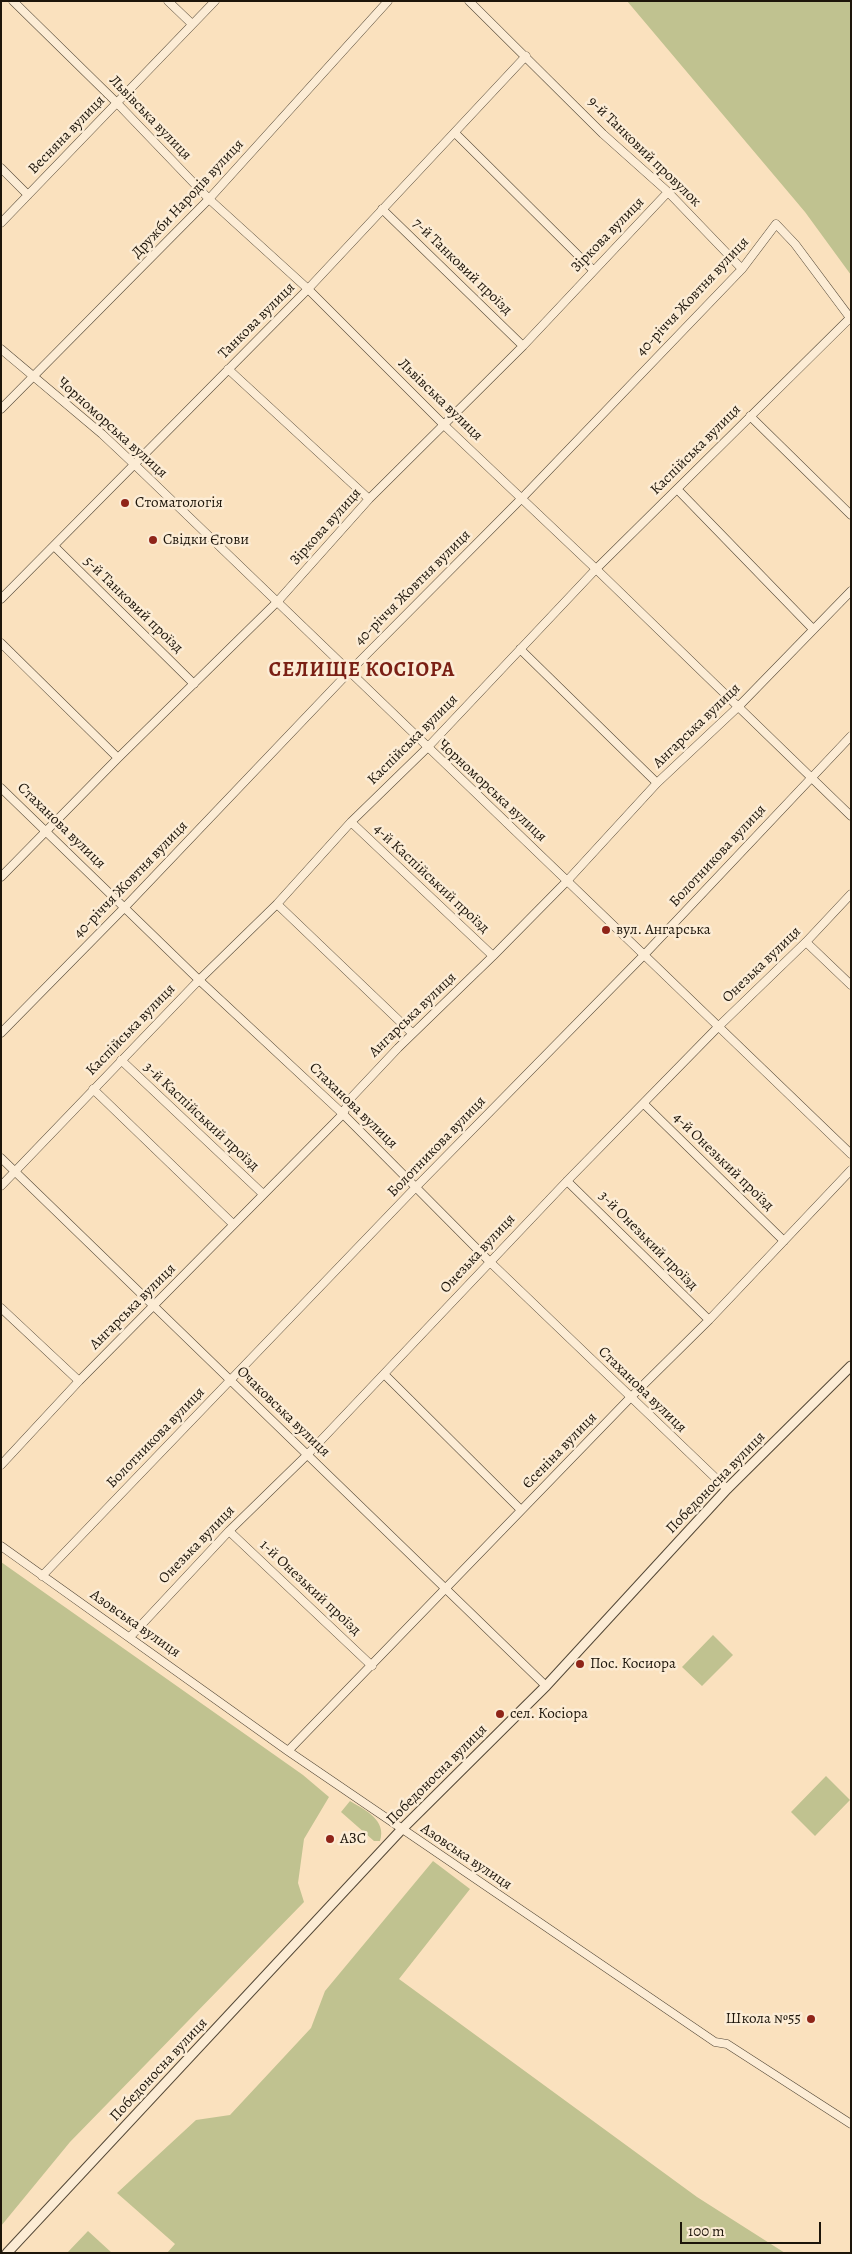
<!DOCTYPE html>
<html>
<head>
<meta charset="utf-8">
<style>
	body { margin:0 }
	#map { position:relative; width:852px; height:2254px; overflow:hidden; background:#fae1be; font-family:Alegreya,serif }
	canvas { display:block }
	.frame { position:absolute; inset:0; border:2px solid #1d150a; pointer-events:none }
	.scale { position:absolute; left:680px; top:2222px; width:141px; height:22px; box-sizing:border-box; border:2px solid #1d150a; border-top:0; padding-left:6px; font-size:15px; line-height:18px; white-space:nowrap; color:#1d150a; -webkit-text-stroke:4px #fcecd5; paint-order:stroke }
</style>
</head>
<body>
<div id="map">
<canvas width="852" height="2254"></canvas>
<div class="frame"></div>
<div class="scale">100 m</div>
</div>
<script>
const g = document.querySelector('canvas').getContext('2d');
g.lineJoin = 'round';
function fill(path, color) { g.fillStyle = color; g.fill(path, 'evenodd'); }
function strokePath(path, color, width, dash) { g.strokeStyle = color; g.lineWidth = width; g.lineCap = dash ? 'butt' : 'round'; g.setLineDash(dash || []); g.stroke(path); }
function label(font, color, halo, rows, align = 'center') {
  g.font = font + ' Alegreya,serif'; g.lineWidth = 5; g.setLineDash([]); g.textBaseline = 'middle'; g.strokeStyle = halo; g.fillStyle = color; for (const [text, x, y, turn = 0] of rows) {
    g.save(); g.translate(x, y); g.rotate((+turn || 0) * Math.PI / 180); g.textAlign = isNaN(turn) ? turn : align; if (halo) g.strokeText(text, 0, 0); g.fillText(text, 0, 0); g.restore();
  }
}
fill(new Path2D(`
	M627 1H851V275L805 212Z
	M1 1562 303 1775 329 1797 304 1839 298 1883 304 1902 70 2142 1 2226Z
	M713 1635 733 1655 702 1686 682 1667Z
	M826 1776 850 1800 815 1836 791 1812Z
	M350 1801C365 1810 387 1820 380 1841H374L341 1812Z
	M433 1861 470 1889 399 1979 697 2197 785 2253H167L175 2244 117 2193 196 2120 230 2115 311 2028 325 1991Z
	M88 2231 112 2253H67Z`), '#c0c290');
const minor = new Path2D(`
	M13 1 117 103 209 199 308 289 444 425 596 569 851 816
	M168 1 192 24
	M469 1 603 134 668 192 742 269
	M455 133 593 270
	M1 168 28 195
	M382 209 523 346
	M1 223 215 1
	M1 349 102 434 135 465 851 1154
	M228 369 369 499
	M1 409 209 199 388 1
	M750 416 851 515
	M677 489 812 628
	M54 546 194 684
	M1 599 308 289 526 56
	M1 643 118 758
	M520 649 657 783
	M1 788 199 980 343 1114 490 1262 727 1489
	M351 822 493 956
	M1 877 118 758 278 601 369 499 523 346 668 192
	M277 904 412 1033
	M806 942 851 985
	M1 1033 125 907 350 671 522 498 742 269 776 224 795 244 851 319
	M121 1060 263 1194
	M93 1089 233 1224
	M644 1104 784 1241
	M1 1158 546 1686
	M567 1181 709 1320
	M1 1186 199 980 277 904 351 822 427 748 596 569 850 318
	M1 1308 79 1381
	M384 1374 521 1510
	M1 1465 79 1381 343 1114 350 1099 398 1048 493 956 567 881 657 783 739 706 851 591
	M229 1531 372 1666
	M1 1546 288 1751 715 2042 727 2044 851 2124
	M42 1576 416 1187 644 955 851 736
	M130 1637 229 1531 307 1455 567 1181 718 1027 806 942 851 894
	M288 1751 630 1398 709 1320 851 1170`);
const tertiary = new Path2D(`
	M7 2253 402 1829 546 1686 727 1489 851 1366`);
strokePath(minor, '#544837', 9);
strokePath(tertiary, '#544837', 11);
strokePath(minor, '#fcecd5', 8);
strokePath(tertiary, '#fcecd5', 9);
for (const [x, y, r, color] of [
	[125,503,5,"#8f2418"],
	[153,540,5,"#8f2418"],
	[606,930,5,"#8f2418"],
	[580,1664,5,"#8f2418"],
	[500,1714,5,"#8f2418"],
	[330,1839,5,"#8f2418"],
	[811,2019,5,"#8f2418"]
]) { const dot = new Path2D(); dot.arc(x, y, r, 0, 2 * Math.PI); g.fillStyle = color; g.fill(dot); strokePath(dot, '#fcecd5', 2); }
label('15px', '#1d150a', '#fcecd5', [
	["Львівська вулиця",150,118,46],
	["Весняна вулиця",67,135,-46],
	["9-й Танковий провулок",644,152,44],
	["Дружби Народів вулиця",188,199,-47],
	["Зіркова вулиця",608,235,-46],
	["7-й Танковий проїзд",462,267,44],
	["40-річчя Жовтня вулиця",693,297,-47],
	["Танкова вулиця",257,321,-45],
	["Львівська вулиця",440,400,44],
	["Чорноморська вулиця",112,428,42],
	["Каспійська вулиця",696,450,-45],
	["Зіркова вулиця",326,527,-48],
	["40-річчя Жовтня вулиця",413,588,-45],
	["5-й Танковий проїзд",133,605,44],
	["Ангарська вулиця",697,726,-44],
	["Каспійська вулиця",413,740,-45],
	["Чорноморська вулиця",492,791,43],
	["Стаханова вулиця",61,826,44],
	["Болотникова вулиця",718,856,-47],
	["4-й Каспійський проїзд",431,879,43],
	["40-річчя Жовтня вулиця",131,880,-46],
	["Онезька вулиця",762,965,-44],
	["Ангарська вулиця",413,1015,-44],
	["Каспійська вулиця",131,1030,-46],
	["Стаханова вулиця",353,1106,44],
	["3-й Каспійський проїзд",201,1117,43],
	["Болотникова вулиця",437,1147,-46],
	["4-й Онезький проїзд",723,1162,44],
	["3-й Онезький проїзд",648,1241,45],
	["Онезька вулиця",478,1254,-47],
	["Ангарська вулиця",133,1307,-45],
	["Стаханова вулиця",642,1390,44],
	["Очаковська вулиця",283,1412,44],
	["Болотникова вулиця",156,1438,-46],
	["Єсеніна вулиця",560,1451,-46],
	["Победоносна вулиця",716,1483,-46],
	["Онезька вулиця",197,1545,-46],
	["1-й Онезький проїзд",310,1588,43],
	["Азовська вулиця",135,1624,35],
	["Победоносна вулиця",437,1775,-45],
	["Азовська вулиця",466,1857,34],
	["Победоносна вулиця",159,2070,-47]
]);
label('15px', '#1d150a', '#fcecd5', [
	["Стоматологія",135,503],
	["Свідки Єгови",163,540],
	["вул. Ангарська",616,930],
	["Пос. Косиора",590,1664],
	["сел. Косіора",510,1714],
	["АЗС",340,1839],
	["Школа №55",801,2019,"right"]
], 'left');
g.letterSpacing = '1px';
label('bold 20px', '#7a1f14', '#fcecd5', [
	["СЕЛИЩЕ КОСІОРА",362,671]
]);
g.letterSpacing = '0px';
</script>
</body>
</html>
